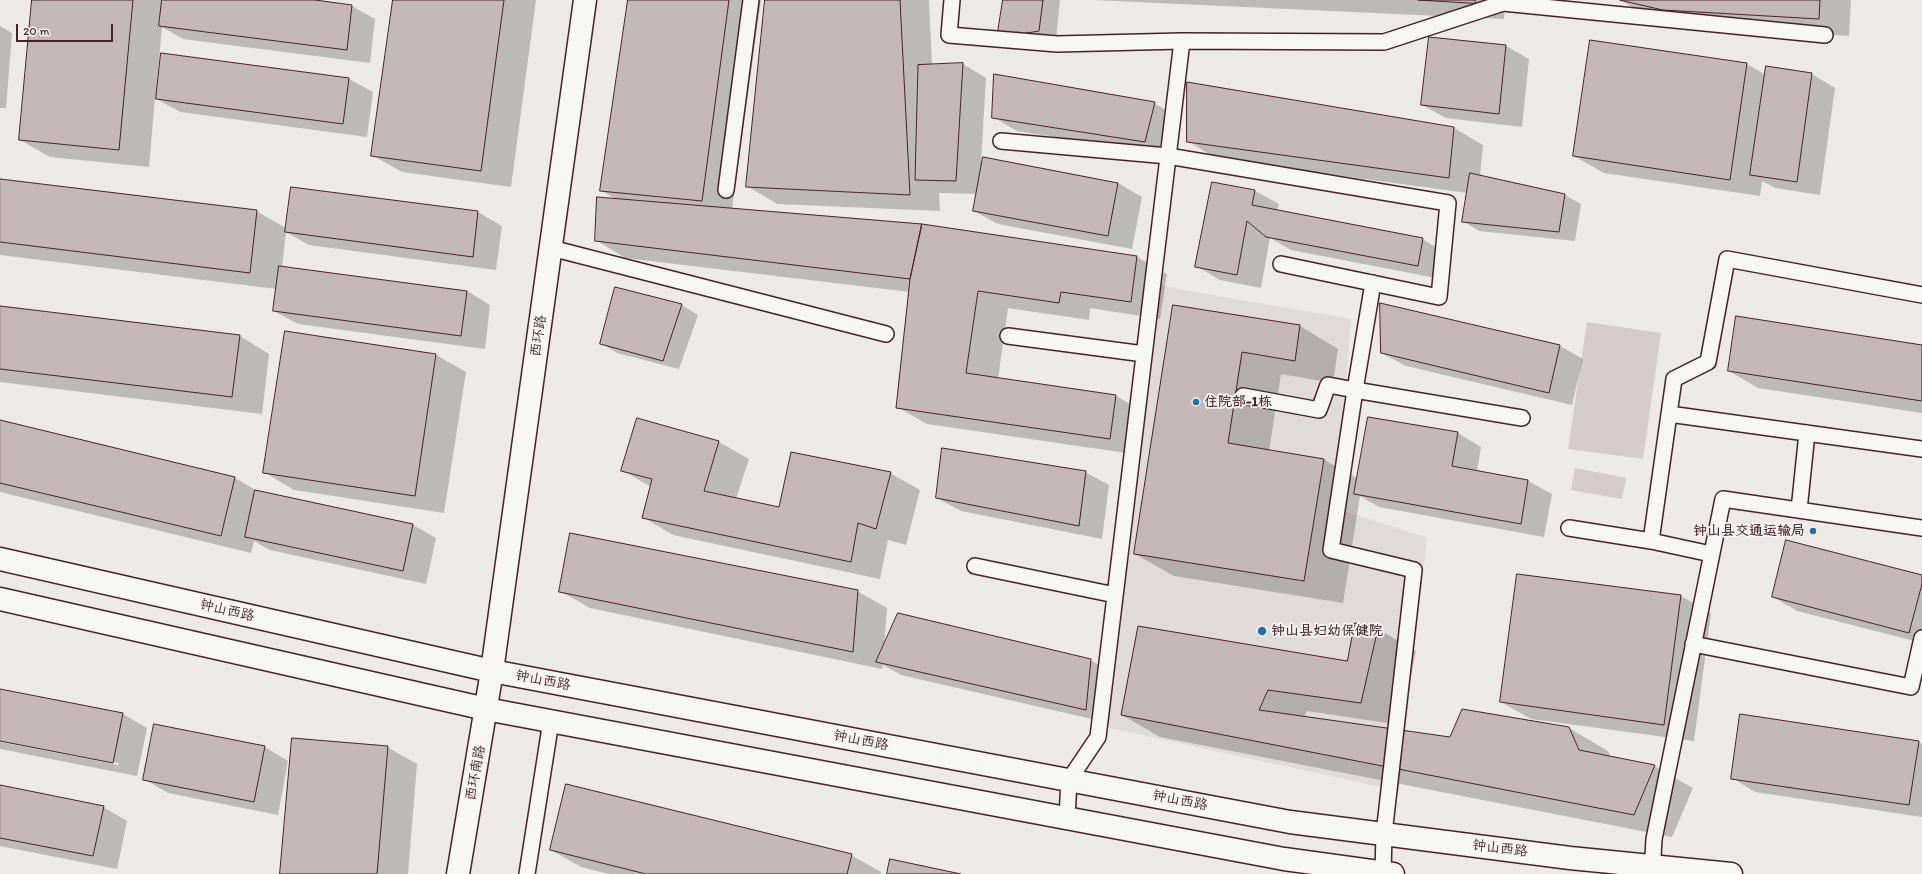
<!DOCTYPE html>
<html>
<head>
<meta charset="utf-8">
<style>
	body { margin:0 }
	#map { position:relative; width:1922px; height:874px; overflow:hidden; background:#ece9e6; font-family:Itim,sans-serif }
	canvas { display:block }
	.scale { position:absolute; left:16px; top:24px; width:97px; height:18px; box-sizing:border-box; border:2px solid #4a1f2b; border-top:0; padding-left:5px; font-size:12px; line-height:14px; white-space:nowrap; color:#4a1f2b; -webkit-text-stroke:3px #f6f6f2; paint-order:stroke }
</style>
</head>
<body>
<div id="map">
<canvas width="1922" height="874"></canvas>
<div class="scale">20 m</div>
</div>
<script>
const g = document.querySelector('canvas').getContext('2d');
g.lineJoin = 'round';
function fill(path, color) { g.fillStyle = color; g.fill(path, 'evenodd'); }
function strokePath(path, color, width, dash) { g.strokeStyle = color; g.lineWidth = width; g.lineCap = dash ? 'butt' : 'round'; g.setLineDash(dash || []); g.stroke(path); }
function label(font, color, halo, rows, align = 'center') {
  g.font = font + ' Itim,"LXGW WenKai TC",sans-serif'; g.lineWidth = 3.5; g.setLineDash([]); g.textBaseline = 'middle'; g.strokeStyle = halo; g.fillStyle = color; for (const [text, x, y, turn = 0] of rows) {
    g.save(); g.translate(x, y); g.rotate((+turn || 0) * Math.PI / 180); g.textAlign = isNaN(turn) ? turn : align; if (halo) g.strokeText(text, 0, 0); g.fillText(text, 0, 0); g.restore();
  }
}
fill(new Path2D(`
	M1161 285 1178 289 1351 319 1335 508 1427 538 1399 791 1092 724Z`), '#e0dad8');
fill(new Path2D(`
	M1587 322 1661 333 1643 459 1568 449Z
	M1575 468 1626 478 1622 499 1571 490Z`), '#d4cbca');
fill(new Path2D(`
	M33 0H307L352 6 375 19 370 63 183 39 162 27 156 94H157L162 55 349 79 373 92 367 137 180 112 155 98 149 167 50 157 20 140Z
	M394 0H536L511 187 402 172 372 155Z
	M629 0H761L732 209 922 225 1137 257 1167 274 1160 319 1090 308 1089 320 1008 308 998 379 1116 396 1146 413 1140 455 927 424 897 407 910 292 625 258 596 240 617 200 601 190Z
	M766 0H929L932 65 963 64 986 78 981 163 984 158 1118 183 1142 197 1132 249 998 224 974 211 977 194 939 193 940 211 777 204 747 186Z
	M1004 0H1060L1056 40 1014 47Z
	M1093 0H1505L1504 19Z
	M1620 0H1851L1849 36 1694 26 1647 16Z
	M0 26 12 33 6 108H0Z
	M1591 41 1747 64 1766 75 1812 74 1835 88 1820 195 1775 188 1762 181 1760 196 1604 173 1574 156Z
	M1506 46 1529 59 1522 127 1446 118 1422 105Z
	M1154 103 1178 117 1169 155 1017 131 993 117Z
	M1454 128 1483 145 1480 176 1565 195 1581 204 1575 241 1479 231 1463 221 1468 193 1217 159 1188 141Z
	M0 180 256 211 286 228 292 188 478 212 502 226 496 270 309 245 286 232 282 267 467 291 490 305 485 349 298 324 274 311 277 289 0 255Z
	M1213 183 1255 191 1279 204 1277 210 1422 239 1446 253 1441 279 1291 250 1270 238 1261 288 1220 280 1196 266Z
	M682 305 698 315 679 369 617 353 601 343Z
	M1174 306 1300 326 1338 349 1333 383 1281 374 1269 451 1323 459 1358 479 1458 433 1481 447 1477 471 1528 481 1552 494 1544 537 1379 507 1360 496 1343 603 1174 576 1135 554Z
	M0 307 240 336 269 354 262 414 0 382Z
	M286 332 436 355 466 372 444 513 294 490 264 472Z
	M1560 346 1583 359 1572 405 1406 366 1382 353Z
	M1922 346V413L1758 388 1729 371Z
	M637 419 719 442 749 459 736 499 779 509 890 473 920 490 906 545 888 540 880 579 673 535 644 518 651 487 622 470Z
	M0 421 235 478 259 492 413 525 436 538 426 584 270 550 254 541 251 553 0 492Z
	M1085 472 1109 485 1102 539 961 511 937 498Z
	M1518 575 1681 596 1711 613 1694 741 1531 719 1501 702Z
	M1922 576V643L1797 611 1773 597Z
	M560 591H857L887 608 884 647 1090 660 1114 673 1109 723 901 675 883 665 882 669 590 608Z
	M1378 629 1416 651 1400 725 1307 711 1304 718 1450 738 1569 728 1608 751 1611 757 1654 766 1693 788 1672 837 1160 737 1122 715 1348 663Z
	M0 690 123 714 147 728 137 776 0 749V742L118 765 119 763 0 740Z
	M1919 742 1922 744V817L1755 792 1732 778Z
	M265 747 288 761 278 815 168 793 144 779Z
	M387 747 417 764 408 874H281Z
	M0 786 103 807 127 821 117 869 0 846Z
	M551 850 851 855 881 872V874H609L581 867Z`), '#0003');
const building = new Path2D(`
	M32 0H133L119 150 19 140Z
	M162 0H315L352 5 347 50 159 26Z
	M393 0H504L481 171 371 156Z
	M628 0H729L702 201 600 191Z
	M765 0H900L910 195 746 187Z
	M1003 0H1043L1039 31 997 38Z
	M1418 0H1475V3Z
	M1620 0H1820L1819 19 1663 10Z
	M1429 37 1506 45 1499 114 1421 105Z
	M1590 40 1747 63 1730 180 1573 156Z
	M161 53 349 78 343 124 156 99Z
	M963 63 956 181 915 180 918 65Z
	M1766 66 1812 73 1797 182 1750 175Z
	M994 74 1155 102 1145 142 992 118Z
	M1187 82 1454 127 1449 178 1187 142Z
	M983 157 1118 183 1108 236 973 211Z
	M1470 173 1565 194 1559 232 1462 222Z
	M0 179 257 210 250 273 0 242Z
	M1212 182 1255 190 1252 205 1423 238 1418 266 1266 237 1247 221 1237 275 1195 267Z
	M291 187 478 211 473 257 285 232Z
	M597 197 922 224 910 279 595 241Z
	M922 224 1137 256 1131 302 1061 292 1059 303 978 291 966 373 1116 395 1110 439 896 408 910 279Z
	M279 266 467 291 461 336 273 311Z
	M615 287 682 304 663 361 600 344Z
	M1380 303 1560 345 1549 393 1381 353Z
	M1173 305 1300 325 1295 361 1242 352 1228 443 1324 459 1304 581 1134 554Z
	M0 306 240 335 232 397 0 369Z
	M1736 316 1922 345V401L1728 371Z
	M285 331 436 354 415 496 263 473Z
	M1368 417 1458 432 1452 466 1528 480 1521 524 1354 494Z
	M637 418 719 441 704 491 779 507 791 452 891 472 876 529 858 523 851 562 642 518 652 479 621 471Z
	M0 420 235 477 221 536 0 483Z
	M942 448 1086 471 1079 526 936 498Z
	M255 490 413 524 403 571 245 537Z
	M570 533 858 590 853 652 559 592Z
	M1786 540 1922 575V584L1909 633 1772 597Z
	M1517 574 1681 595 1664 725 1500 702Z
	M898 613 1091 659 1086 710 876 662Z
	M1355 623 1378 628 1361 703 1268 690 1259 710 1450 737 1462 709 1569 727 1579 750 1655 765 1634 815 1121 715 1138 626 1347 661Z
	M0 689 123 713 113 763 0 741Z
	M1740 714 1919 741 1909 805 1731 779Z
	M154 724 265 746 254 802 143 780Z
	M292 738 388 746 377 874H280Z
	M566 784 852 854 847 874H646L550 850Z
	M0 785 104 806 93 856 0 838Z
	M890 859 961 874H887Z`);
fill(building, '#c4b7b7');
strokePath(building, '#4a1f2b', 1);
const service = new Path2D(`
	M952 0 949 35 1057 44 1182 41
	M1503 3 1825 35
	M1001 141 1168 156 1448 203 1439 297 1281 264
	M726 190 751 0
	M551 248 886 334
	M1373 283 1355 390 1522 418
	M1008 336 1144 354
	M1243 396 1319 410 1328 385 1355 390 1331 550 1414 570 1384 834 1383 873
	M1669 414 1922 449
	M1799 510 1807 433
	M1569 528 1651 541 1711 554
	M1651 541 1674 379 1708 362 1727 259 1922 295
	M975 566 1115 595
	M1693 644 1911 687 1922 638
	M1067 818 1069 780 1098 737 1182 41 1384 42 1503 3V0
	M527 874 551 721
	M1652 874 1654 839 1723 499 1922 528`);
const tertiary = new Path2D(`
	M458 874 492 671 585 0`);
const secondary = new Path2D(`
	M0 559 492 671 1290 822 1570 858 1731 874
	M0 599 486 709 1284 859 1393 874`);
strokePath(service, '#4a1f2b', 18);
strokePath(tertiary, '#4a1f2b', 25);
strokePath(secondary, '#4a1f2b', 25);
strokePath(service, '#f6f6f2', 15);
strokePath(tertiary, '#f6f6f2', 22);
strokePath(secondary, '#f6f6f2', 22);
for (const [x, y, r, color] of [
	[1196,402,4,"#1f6fb2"],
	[1813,531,4,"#1f6fb2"],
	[1262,631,5,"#1f6fb2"]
]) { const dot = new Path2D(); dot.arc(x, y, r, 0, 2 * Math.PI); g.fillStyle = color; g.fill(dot); strokePath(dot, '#f6f6f2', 1.5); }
label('14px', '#4a1f2b', '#f6f6f2', [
	["西环路",539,336,-82],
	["钟山西路",227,611,13],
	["钟山西路",543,681,11],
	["钟山西路",861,741,11],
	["西环南路",476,773,-80],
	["钟山西路",1180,801,11],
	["钟山西路",1500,849,7]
]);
label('bold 14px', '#4a1f2b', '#f6f6f2', [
	["住院部-1栋",1204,402],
	["钟山县交通运输局",1805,531,"right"],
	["钟山县妇幼保健院",1271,631]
], 'left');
</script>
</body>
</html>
